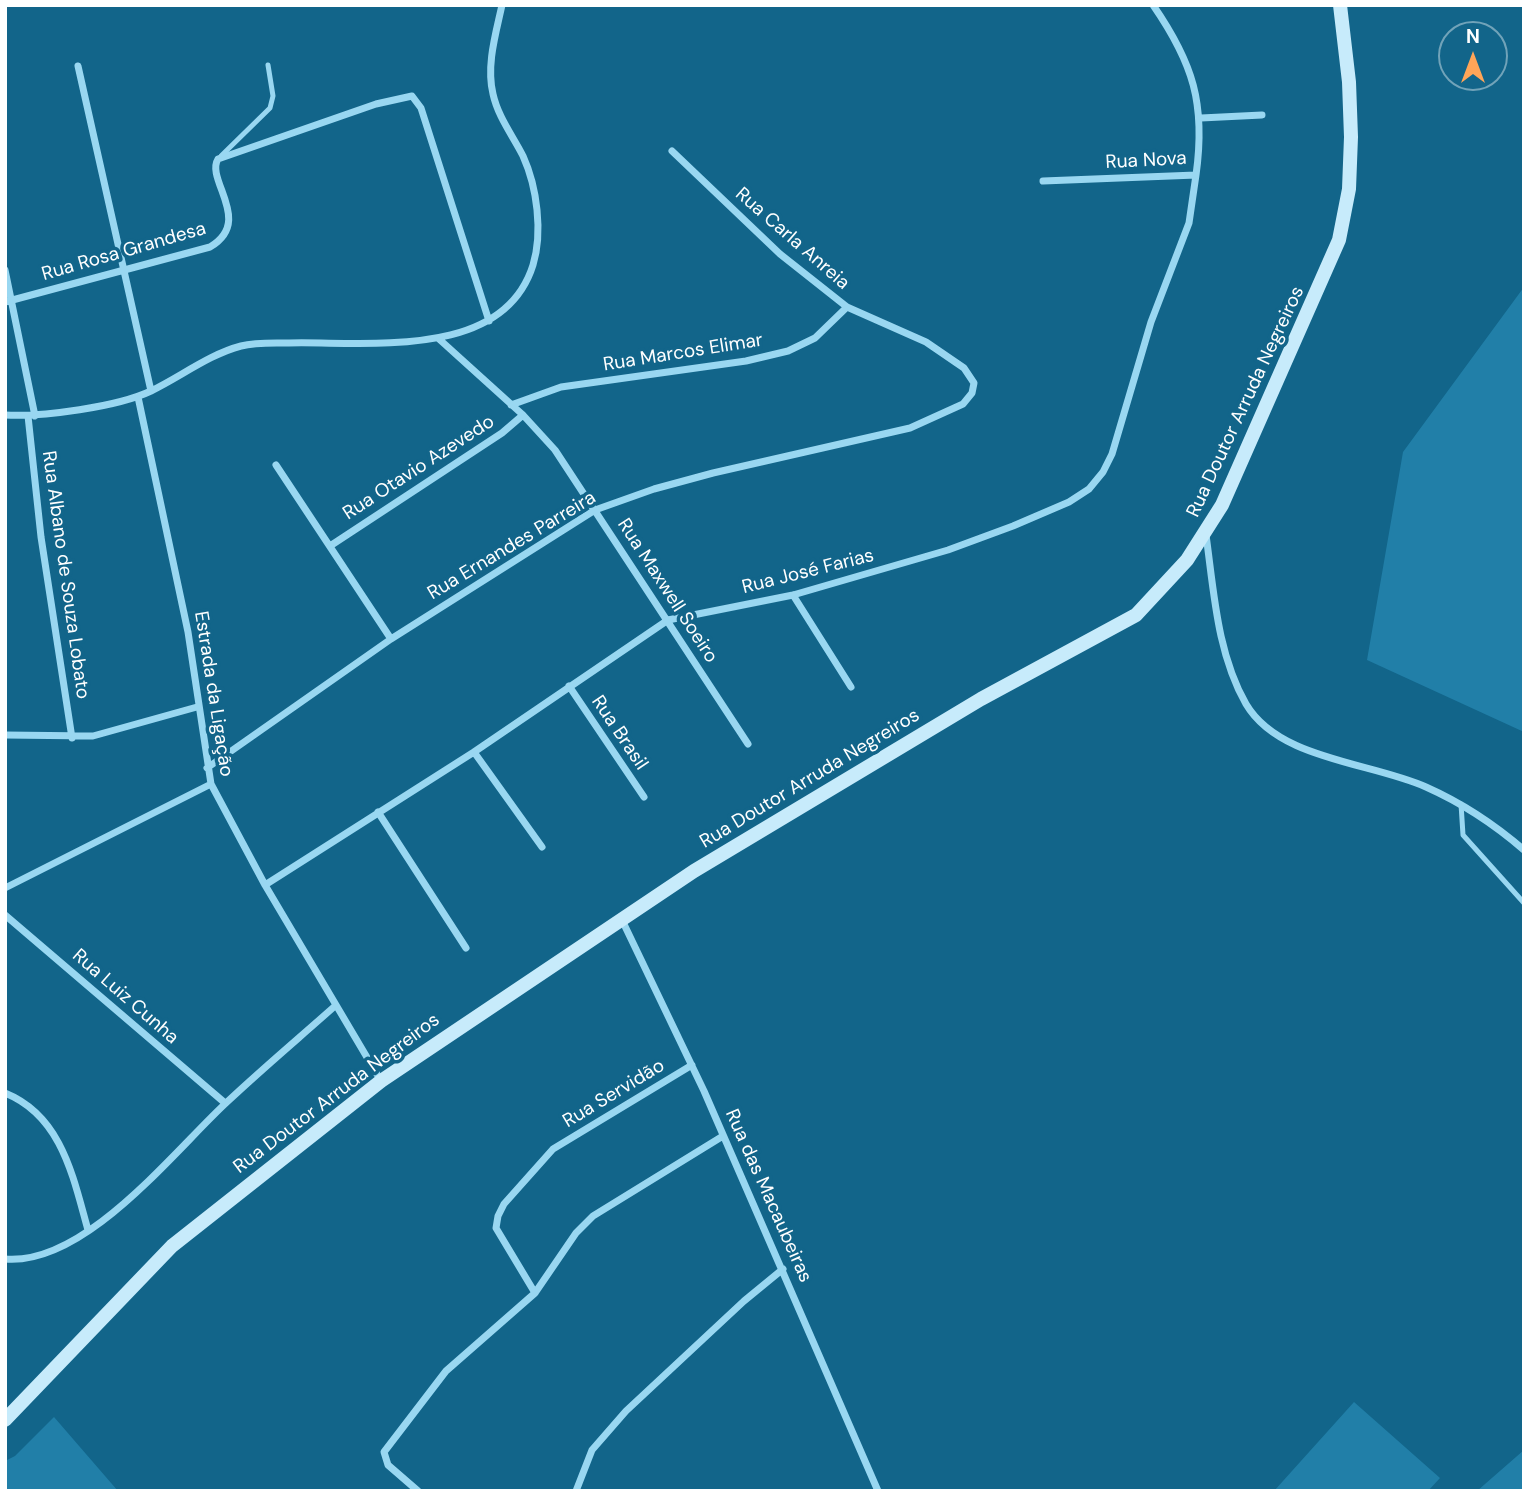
<!DOCTYPE html>
<html>
<head>
<meta charset="utf-8">
<style>
	body { margin:0 }
	#map { position:relative; width:1529px; height:1496px; overflow:hidden; background:#12658a; font-family:"DM Sans",sans-serif }
	canvas { display:block }
	.frame { position:absolute; inset:0; border:7px solid #fff; pointer-events:none }
	.north { position:absolute; left:1438px; top:21px; width:70px; height:70px; box-sizing:border-box; background:#12658a; border:2px solid #71a3b9; border-radius:50%; rotate:0deg; font-size:19px; font-weight:700; line-height:28px; text-align:center; color:#fff }
	.north::after { content:''; display:block; margin:auto; width:24px; height:32px; background:#ffa558; clip-path:polygon(50% 0,100% 100%,50% 72%,0 100%) }
</style>
</head>
<body>
<div id="map">
<canvas width="1529" height="1496"></canvas>
<div class="frame"></div>
<div class="north">N</div>
</div>
<script>
const g = document.querySelector('canvas').getContext('2d');
g.lineJoin = 'round';
function fill(path, color) { g.fillStyle = color; g.fill(path, 'evenodd'); }
function strokePath(path, color, width, dash) { g.strokeStyle = color; g.lineWidth = width; g.lineCap = dash ? 'butt' : 'round'; g.setLineDash(dash || []); g.stroke(path); }
function label(font, color, halo, rows, align = 'center') {
  g.font = font + ' "DM Sans",sans-serif'; g.lineWidth = 7; g.setLineDash([]); g.textBaseline = 'middle'; g.strokeStyle = halo; g.fillStyle = color; for (const [text, x, y, turn = 0] of rows) {
    g.save(); g.translate(x, y); g.rotate((+turn || 0) * Math.PI / 180); g.textAlign = isNaN(turn) ? turn : align; if (halo) g.strokeText(text, 0, 0); g.fillText(text, 0, 0); g.restore();
  }
}
fill(new Path2D(`
	M1524 287V732L1367 660 1403 452Z
	M1354 1402 1440 1478 1428 1491H1274Z
	M54 1417 118 1491H5V1461L15 1456Z
	M1524 1450V1491H1477Z`), '#217fa8');
strokePath(new Path2D(`
	M221 156 270 108 273 96 268 65
	M1461 804 1463 835 1524 903`), '#99d7f1', 5);
strokePath(new Path2D(`
	M78 66 151 391
	M1201 118 1262 115
	M1043 181 1196 175C1206 104 1193 63 1153 5
	M5 270 35 416
	M5 302 210 247C254 221 205 180 218 159L376 104 412 96 421 108 489 321
	M439 339 523 415 555 450 748 744
	M138 397 188 632 211 784 265 885 381 1081
	M511 405 561 387 746 361 788 351 815 338 847 307
	M5 415C43 417 117 407 151 391 180 377 210 354 241 346 256 342 273 343 289 343 367 341 503 361 533 265 543 232 537 187 523 156 513 136 498 117 493 94 486 65 496 33 502 5
	M28 416 41 537 72 738
	M276 465 391 639
	M1206 535C1214 592 1217 653 1246 704 1279 760 1370 762 1426 787 1462 803 1494 824 1524 850
	M330 546 502 433 523 415
	M793 595 851 687
	M569 686 644 797
	M5 735 93 736 197 707
	M474 752 542 847
	M207 768 391 639 595 510 654 489 713 473 910 428 963 404 972 393 974 383 964 368 926 342 847 307 780 254 672 151
	M378 812 466 948
	M265 885 474 752 668 620 793 595 948 550 1013 526 1069 502 1089 489 1103 472 1112 454 1151 322 1189 223 1196 175
	M5 888 211 784
	M5 915 225 1103
	M622 920 704 1091 878 1491
	M5 1093C62 1116 73 1177 88 1230
	M5 1259C85 1266 173 1152 227 1102 262 1069 299 1038 335 1006
	M535 1293 496 1228 498 1216 504 1204 553 1149 692 1065
	M418 1491 388 1465 384 1452 446 1371 535 1293 576 1233 593 1216 723 1136
	M576 1491 592 1450 626 1411 744 1301 783 1269`), '#99d7f1', 7);
strokePath(new Path2D(`
	M5 1420 172 1246 381 1081 694 871 981 699 1136 615 1187 560 1222 505 1339 240 1349 189 1351 137 1349 82 1340 5`), '#c7ebfb', 14);
label('19px', '#fff', '#12658a', [
	["Rua Nova",1146,161,-3],
	["Rua Carla Anreia",792,239,41],
	["Rua Rosa Grandesa",124,252,-16],
	["Rua Marcos Elimar",683,353,-9],
	["Rua Doutor Arruda Negreiros",1246,402,-65],
	["Rua Otavio Azevedo",419,468,-33],
	["Rua Ernandes Parreira",512,546,-31],
	["Rua José Farias",808,572,-14],
	["Rua Albano de Souza Lobato",65,575,82],
	["Rua Maxwell Soeiro",667,591,57],
	["Estrada da Ligação",213,694,81],
	["Rua Brasil",619,733,56],
	["Rua Doutor Arruda Negreiros",810,779,-31],
	["Rua Luiz Cunha",125,997,41],
	["Rua Doutor Arruda Negreiros",337,1094,-37],
	["Rua Servidão",614,1094,-31],
	["Rua das Macaubeiras",768,1196,66]
]);
</script>
</body>
</html>
